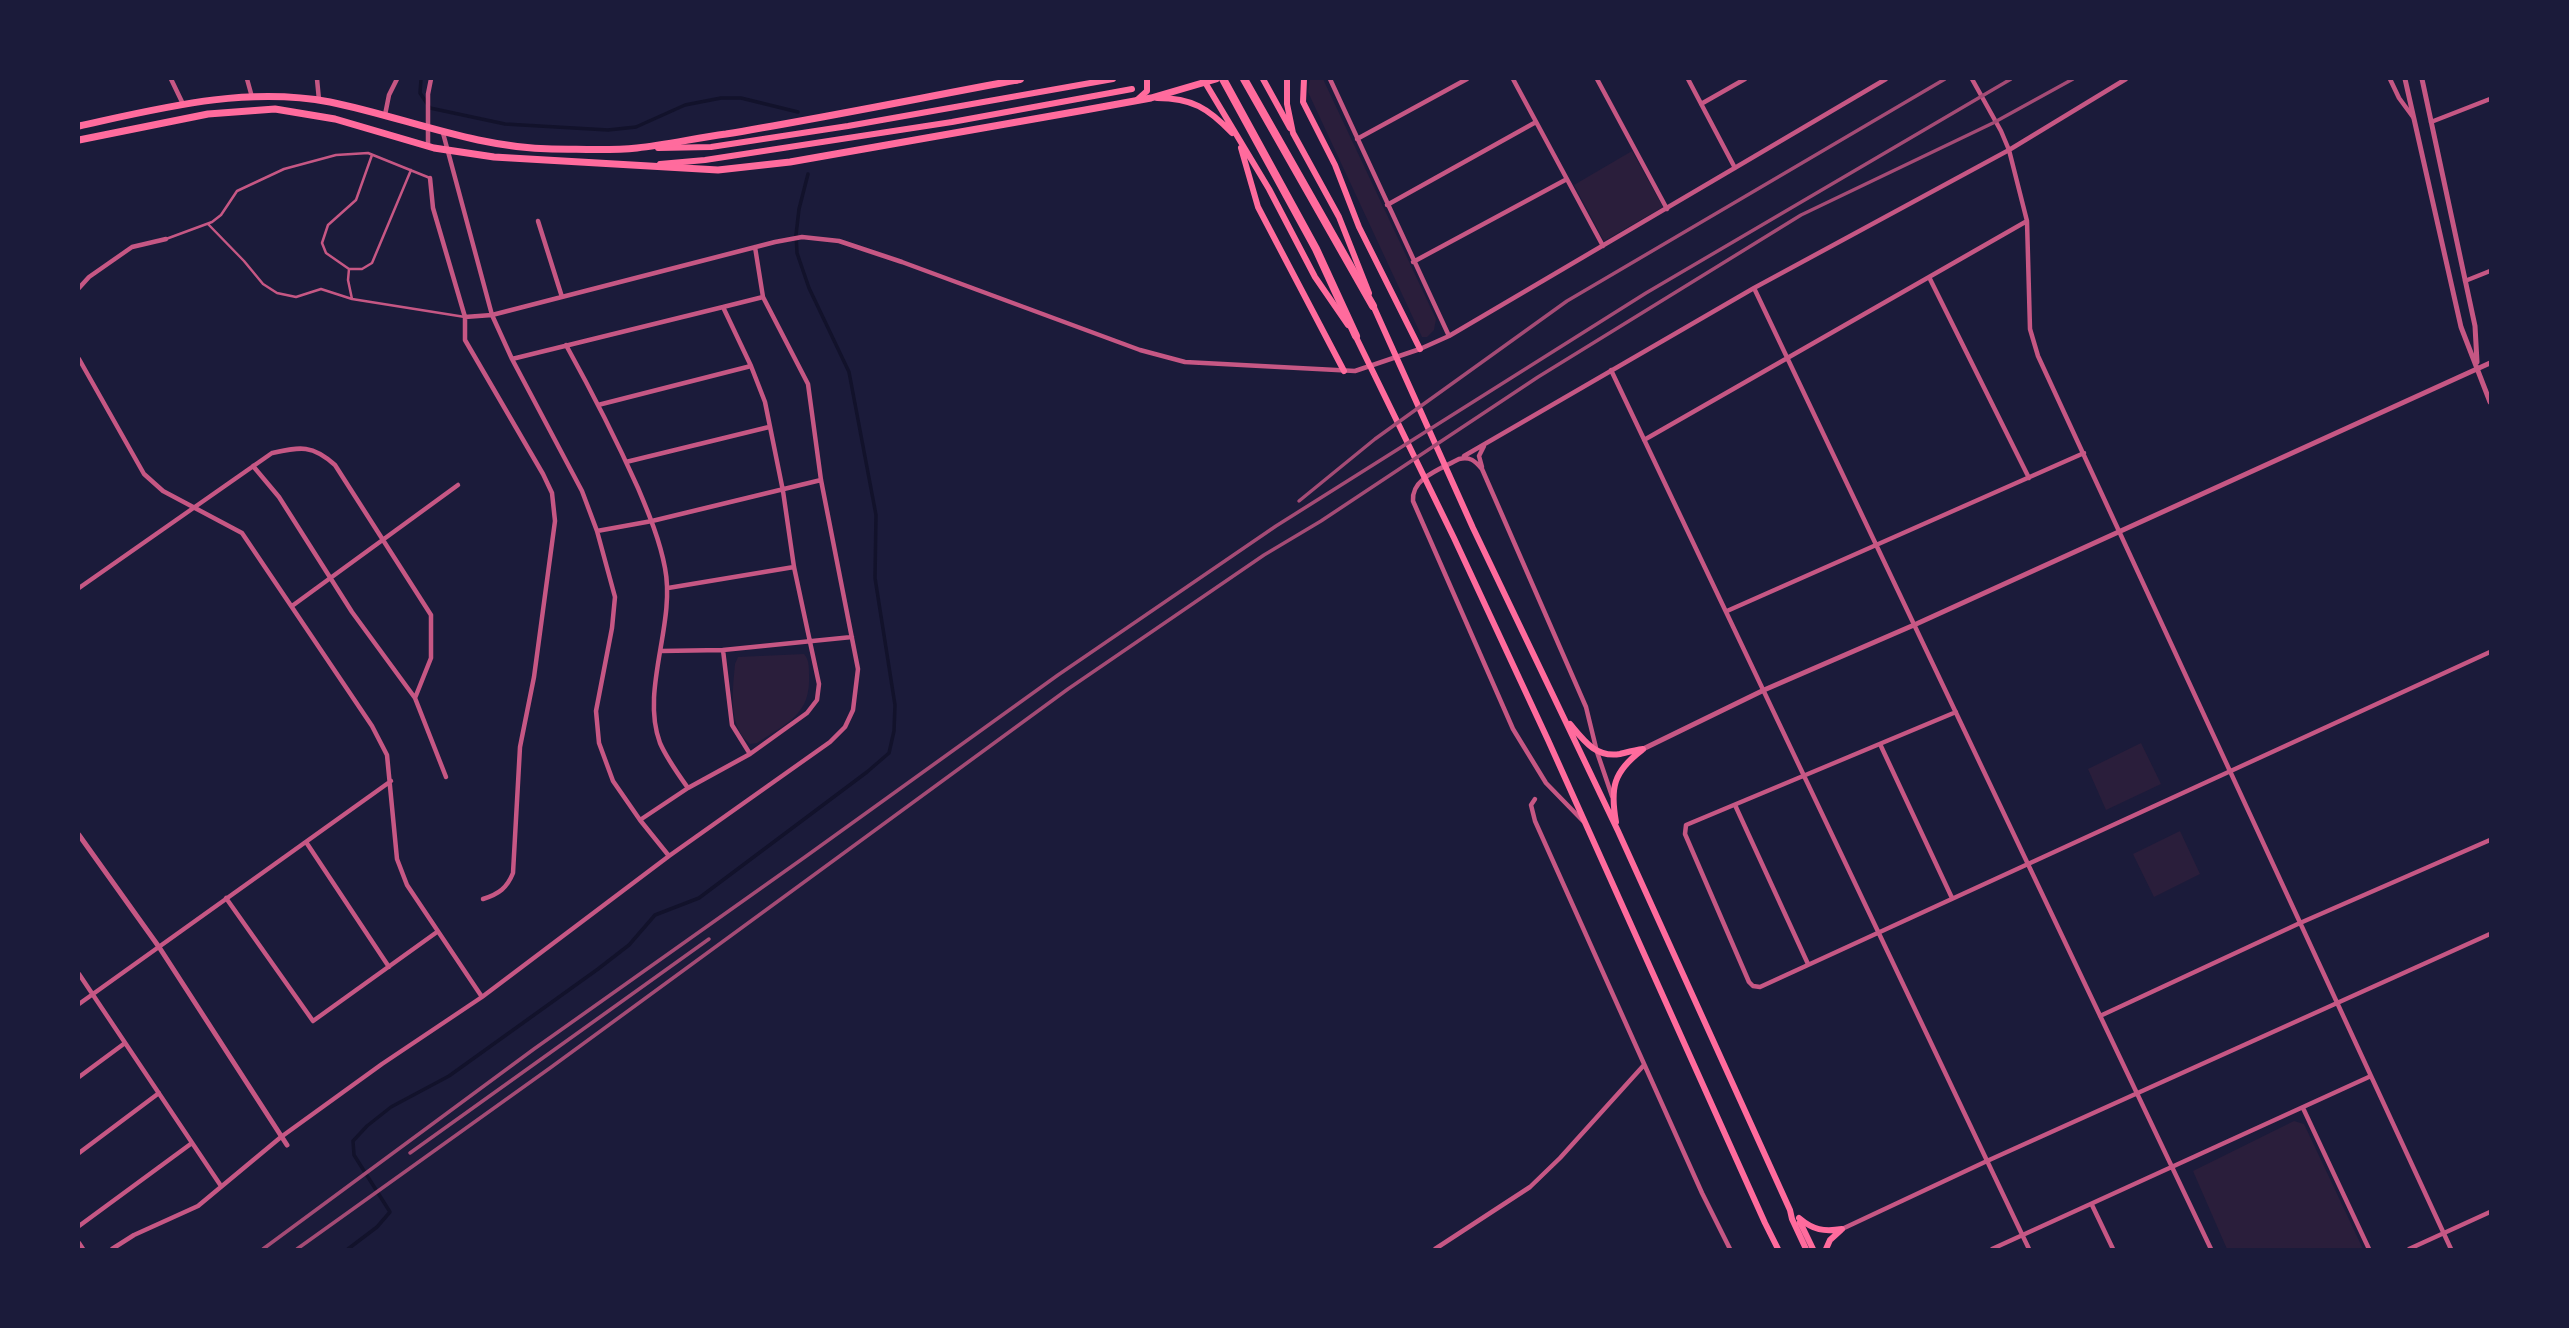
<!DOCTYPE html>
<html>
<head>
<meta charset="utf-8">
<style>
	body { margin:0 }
	#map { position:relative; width:2569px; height:1328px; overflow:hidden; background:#1b1b3a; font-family:"Noto Sans",sans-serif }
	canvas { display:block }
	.frame { position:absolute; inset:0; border:80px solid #1b1b3a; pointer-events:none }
</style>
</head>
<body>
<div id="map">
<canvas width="2569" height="1328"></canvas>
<div class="frame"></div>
</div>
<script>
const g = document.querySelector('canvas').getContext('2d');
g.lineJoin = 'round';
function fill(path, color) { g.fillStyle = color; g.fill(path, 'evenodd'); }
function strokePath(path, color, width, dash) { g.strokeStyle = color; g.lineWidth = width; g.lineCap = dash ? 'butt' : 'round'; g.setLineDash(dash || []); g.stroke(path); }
fill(new Path2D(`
	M1310 79H1323L1436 319 1434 330 1427 337H1422L1308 92Z
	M1632 151 1663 207 1604 241 1574 185Z
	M804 654C809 660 809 666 809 674 811 715 788 722 757 743L750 744C727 726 733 689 735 664L738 657Z
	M2141 743 2161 784 2106 810 2088 769Z
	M2180 831 2200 874 2154 897 2133 854Z
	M2294 1121 2304 1124 2363 1249H2227L2193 1171Z`), '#2a1e3b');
strokePath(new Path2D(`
	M421 79 420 93 430 108 505 124 608 130 636 127 685 105 721 98H741L798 112
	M348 1249 377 1227 390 1212 354 1155 353 1141 367 1126 391 1107 449 1076 598 969 629 945 655 915 699 898 867 772 889 753 894 731 895 705 875 578 876 515 849 372 809 288 797 253 796 235 799 209 808 174`), '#12122b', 3.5);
strokePath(new Path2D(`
	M208 224 244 261 263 284 277 293 296 297 321 289 352 299 465 317
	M166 239 212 222 221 215 237 191 284 169 336 155 368 153 430 178
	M349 269 326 253 322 243 328 225 356 200 372 155
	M352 299 348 280 349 269H362L372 263 411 170`), '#c65784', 2.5);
strokePath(new Path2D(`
	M171 79 183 104
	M247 79 252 97
	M317 79 319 100
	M1330 79 1449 336
	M1513 79 1603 246
	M1597 79 1667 209
	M1688 79 1735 168
	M1972 79 2001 131 2009 150 2027 221 2030 329 2038 356 2451 1249
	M2390 79 2399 98 2413 117
	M1701 104 1745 79
	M385 115 389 95 397 79
	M2431 122 2490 99
	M443 133 492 315 512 359 582 491 597 531 615 597 612 628 596 711 599 743 613 781 640 820 669 856
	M1357 139 1467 79
	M428 146V94L431 79
	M430 178 433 208 465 317V340L543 474 552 493 555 521 534 677 520 747 513 873C507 888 499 894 483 899
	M1387 205 1536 122
	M538 221 562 297
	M1413 262 1567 179
	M1929 277 2029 478
	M2465 281 2490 271
	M79 288 89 277 132 247 166 239
	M1754 288 2211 1249
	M723 307 763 297
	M465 317 492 315 775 242 802 237 839 241 902 262 1140 350 1185 362 1355 371 1420 349 1449 336 1886 79
	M566 345C592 392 616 439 638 488 649 514 660 541 665 568 676 624 640 690 660 743 667 759 678 774 688 788
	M79 359 144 474 163 491 242 533 372 726 387 755 397 859 407 885 482 997
	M512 359 723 307 751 366 765 402 783 491 794 567 819 684 817 700 807 713 750 754 688 788 640 820
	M1611 370 2029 1249
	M598 405 751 366
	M1644 440 2027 221
	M1464 456 1754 288 2009 150 2126 79
	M626 462 769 427
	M253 466 279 497 352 612 415 698 446 777
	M1482 467 1479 456 1484 446
	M597 531 652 521 821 480
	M79 588 272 453C300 447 312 444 335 465L431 615V658L415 698
	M668 588 794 567
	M292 606 458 485
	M1727 611 2084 453
	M723 650 732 725 750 754
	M661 651 723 650 852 637
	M1956 712 1686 825 1685 834 1749 982 1753 986 1760 987 2490 652
	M1880 744 1952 898
	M1535 799 1531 805 1535 821 1702 1193 1730 1249
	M1735 805 1808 964
	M1583 821 1546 783 1513 729 1413 501C1411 478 1441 469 1459 459 1470 456 1475 461 1482 469L1586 707 1597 752 1612 796
	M306 842 389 967
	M226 898 313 1021 437 932
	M79 974 221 1186
	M79 1004 391 781
	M2100 1016 2300 923 2490 840
	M79 1077 125 1043
	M2303 1108 2369 1249
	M79 1153 159 1093
	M2092 1205 2113 1249
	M79 1226 192 1143
	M1842 1229 1987 1161 2490 934
	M79 1243 83 1249
	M112 1249 134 1235 198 1206 281 1137 382 1064 482 997 669 856 830 742 845 727 853 710 858 669 821 480 808 384 763 297 755 247
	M1435 1249 1530 1187 1560 1158 1644 1065
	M1992 1249 2371 1076
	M2409 1249 2490 1212`), '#c65784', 4.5);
strokePath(new Path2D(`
	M2405 79 2461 327 2490 402
	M2422 79 2475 326 2477 362
	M1643 749 1764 690 1914 625 2490 363
	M79 835 159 947 287 1145`), '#c65784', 5);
strokePath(new Path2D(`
	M1203 79 1269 189 1315 277 1348 325
	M1263 79 1290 128
	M1287 79V104L1293 133 1339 217 1369 293
	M1304 79 1303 102 1335 165 1359 227 1420 349
	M1157 98C1192 98 1208 108 1232 133
	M1137 100 1147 91V79
	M658 148 711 147 848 126 1113 79
	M1241 148 1258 207 1344 371
	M660 164 705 160 952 122 1132 89
	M1372 303 1473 528 1618 831 1790 1210 1792 1219 1806 1249
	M1354 333 1454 538 1548 740 1765 1223 1778 1249
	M1570 724C1584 741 1596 758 1620 754 1628 752 1635 750 1643 749
	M1616 822C1610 788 1613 772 1642 750
	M1799 1218C1813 1230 1824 1232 1842 1229
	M1800 1222 1813 1249
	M1826 1249 1830 1240 1841 1230`), '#ff6b9d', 6);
strokePath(new Path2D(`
	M79 126C161 108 245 86 330 102 404 117 475 148 552 149 580 149 609 151 637 148 666 145 696 138 726 134 823 118 920 98 1017 80
	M79 140 208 114 275 109 335 119 434 148 494 157 718 170 790 162 1085 110 1151 98 1216 79`), '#ff6b9d', 7);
strokePath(new Path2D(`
	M1223 79 1316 249 1356 336
	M1244 79 1373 306
	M1014 80 1020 79`), '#ff6b9d', 8);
strokePath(new Path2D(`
	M1299 501 1375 439 1567 301 1945 79
	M410 1153 709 939
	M263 1249 534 1049 805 857 1058 675 1276 526 1646 293 2011 79
	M297 1249 550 1068 1068 689 1264 555 1321 521 1538 377 1801 215 1993 123 2073 79`), '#a44b75', 3.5);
</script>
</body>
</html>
